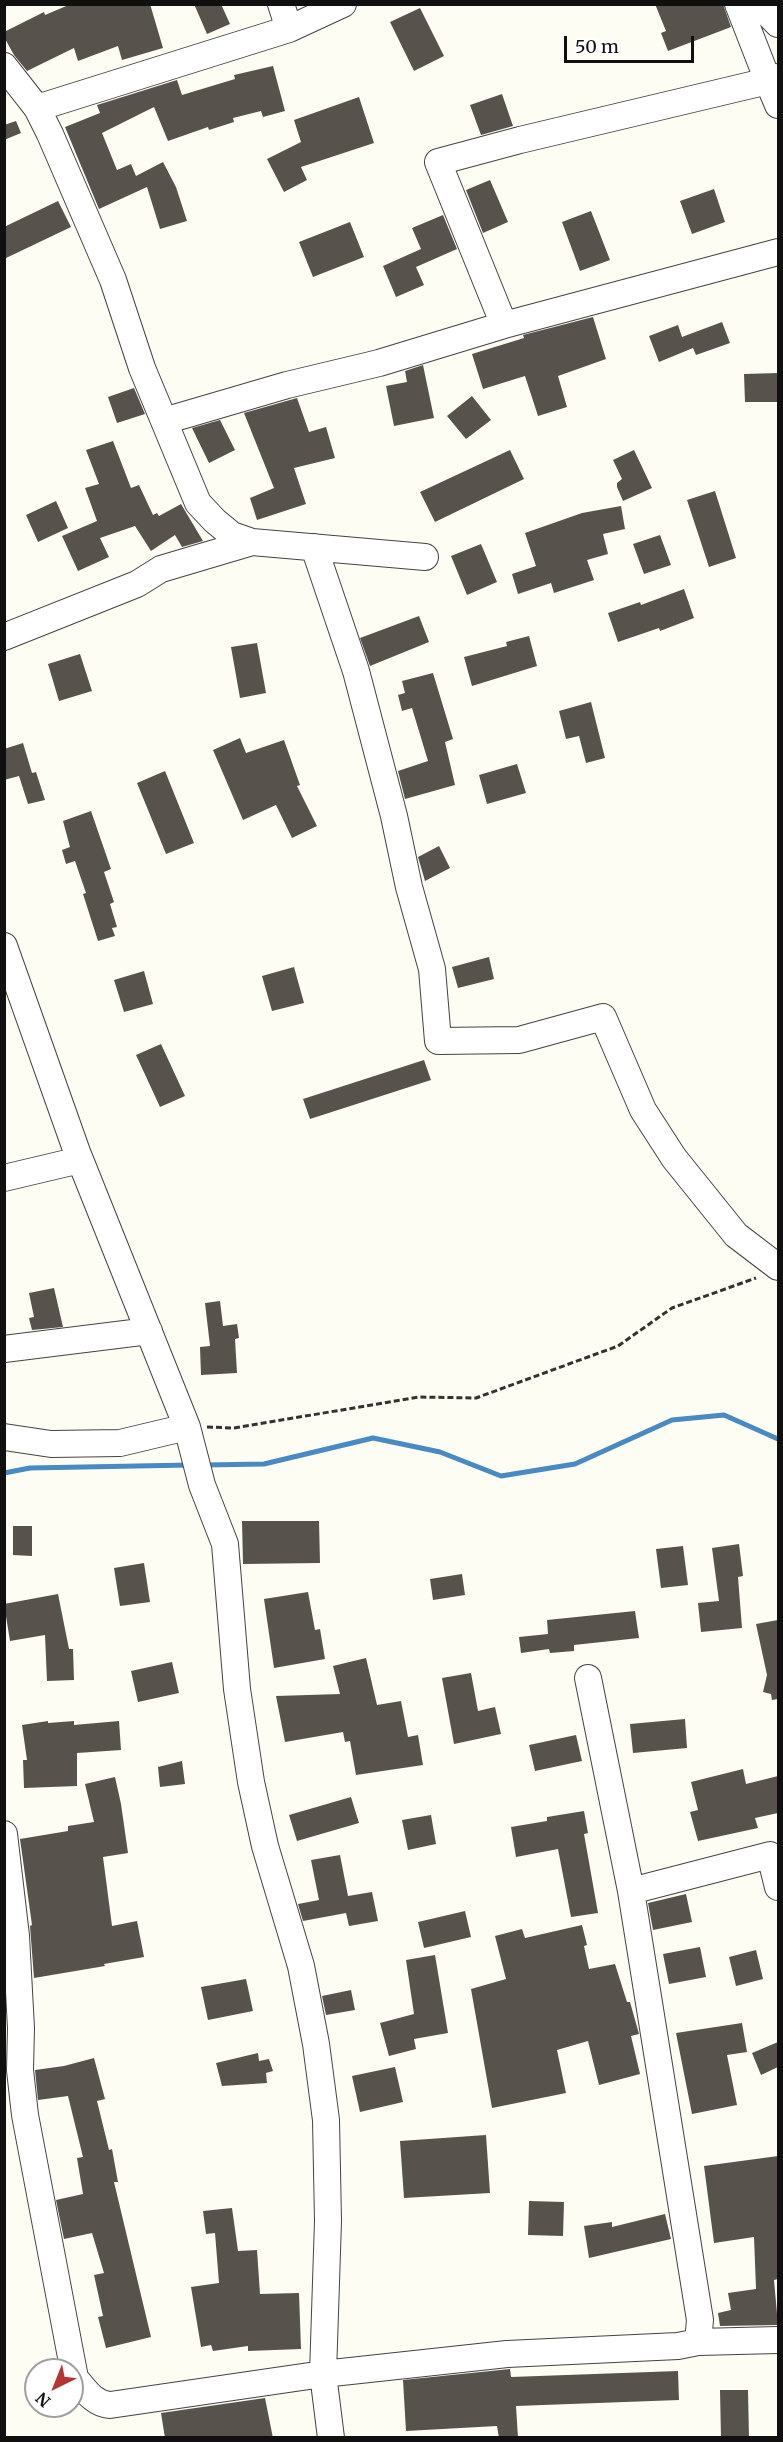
<!DOCTYPE html>
<html>
<head>
<meta charset="utf-8">
<style>
	body { margin:0 }
	#map { position:relative; width:783px; height:2442px; overflow:hidden; background:#fefdf4; font-family:Merriweather,serif }
	canvas { display:block }
	.frame { position:absolute; inset:0; border:6px solid #101010; pointer-events:none }
	.north { position:absolute; left:24px; top:2358px; width:60px; height:60px; box-sizing:border-box; background:#fff; border:2px solid #9f9f9f; border-radius:50%; rotate:223deg; font-size:16px; font-weight:700; line-height:24px; text-align:center; color:#101010 }
	.north::after { content:''; display:block; margin:auto; width:21px; height:27px; background:#b63532; clip-path:polygon(50% 0,100% 100%,50% 72%,0 100%) }
	.scale { position:absolute; left:564px; top:36px; width:130px; height:27px; box-sizing:border-box; border:3px solid #101010; border-top:0; padding-left:8px; font-size:18px; line-height:21px; white-space:nowrap; color:#101010; -webkit-text-stroke:4px #fff; paint-order:stroke }
</style>
</head>
<body>
<div id="map">
<canvas width="783" height="2442"></canvas>
<div class="frame"></div>
<div class="north">N</div>
<div class="scale">50 m</div>
</div>
<script>
const g = document.querySelector('canvas').getContext('2d');
g.lineJoin = 'round';
function strokePath(path, color, width, dash) { g.strokeStyle = color; g.lineWidth = width; g.lineCap = dash ? 'butt' : 'round'; g.setLineDash(dash || []); g.stroke(path); }
function fill(path, color) { g.fillStyle = color; g.fill(path, 'evenodd'); }
strokePath(new Path2D(`
	M205 1465 264 1464 373 1438 440 1452 501 1476 575 1464 672 1420 724 1415 778 1439
	M4 1473 30 1468 190 1465`), '#498ac3', 5);
fill(new Path2D(`
	M71 4H150L163 48 122 60 118 46 78 61 74 48 27 71 14 55 4 37V32L44 12 45 15Z
	M194 4H221L230 24 207 34Z
	M655 4H723L731 27 668 51 661 33 666 31Z
	M420 8 444 56 414 71 390 22Z
	M273 66 285 111 263 117 261 111 233 118 234 122 209 130 208 127 168 141 154 107 102 133 117 170 131 164 136 176 163 162 176 187 187 221 160 229 147 187 99 209 65 127 100 113 97 105 177 80 182 95 235 79 234 75Z
	M502 94 513 126 481 135 470 105Z
	M359 97 374 143 301 167 307 180 284 192 267 159 301 142 294 120Z
	M16 121 21 133 4 140V125Z
	M490 180 508 222 483 233 466 190Z
	M714 189 725 222 692 234 680 201Z
	M58 201 71 227 4 259V227Z
	M591 211 610 260 580 271 562 222Z
	M443 215 457 249 416 267 424 285 396 297 383 266 421 249 412 228Z
	M350 222 364 257 313 277 299 242Z
	M593 317 606 359 558 376 567 407 538 416 525 376 483 389 472 354 524 338 523 335Z
	M722 322 730 343 696 355 693 348 659 362 649 336 678 325 682 337Z
	M423 365 434 418 394 426 386 386 407 382 405 371Z
	M778 373V402H745L744 374Z
	M134 388 145 414 117 423 108 397Z
	M472 396 491 420 466 439 447 416Z
	M297 398 309 432 326 427 335 458 294 468 306 504 257 520 250 498 274 488 244 413Z
	M220 420 235 450 209 463 192 428Z
	M113 441 131 488 139 485 153 515 157 513 159 516 181 504 203 541 182 547 175 535 151 551 135 526 100 538 109 557 78 571 62 536 97 521 85 488 99 484 86 450Z
	M510 450 524 479 435 522 420 492Z
	M634 450 652 488 623 501 617 487V483L622 479 613 460Z
	M715 491 736 558 709 567 687 500Z
	M56 501 68 528 38 542 26 515Z
	M621 506 625 529 603 534 608 554 587 560 594 580 554 593 551 583 518 594 512 574 536 566 525 533 582 513Z
	M660 535 671 565 644 574 633 544Z
	M481 544 497 582 467 595 451 556Z
	M684 589 694 618 660 631 659 628 618 642 608 613 640 602 641 605Z
	M419 616 429 642 370 666 360 638Z
	M529 636 537 666 472 686 464 657 507 646 506 642Z
	M257 643 266 693 240 698 231 647Z
	M80 654 92 691 59 701 48 664Z
	M433 673 453 739 445 742 455 785 405 799 398 771 428 761 412 708 402 711 398 695 405 693 402 681Z
	M591 702 605 758 586 763 579 736 566 739 559 711Z
	M240 738 246 753 284 740 300 785 297 786 317 826 292 838 276 805 243 820 213 750Z
	M23 743 32 773 36 772 45 800 28 804 19 776 4 780V749Z
	M517 764 526 793 487 804 479 775Z
	M165 771 194 843 166 854 137 783Z
	M91 811 111 869 104 872 114 902 110 904 117 927 112 928 115 936 98 941 83 894 86 893 75 861 66 864 62 850 70 847 63 821Z
	M439 846 450 868 425 881 418 857Z
	M489 957 494 979 458 988 452 967Z
	M294 967 304 1003 272 1011 262 976Z
	M144 971 153 1004 124 1012 114 980Z
	M161 1044 185 1096 160 1107 136 1055Z
	M424 1060 431 1080 310 1119 303 1099Z
	M54 1288 63 1327 32 1330 29 1318 34 1317 29 1293Z
	M220 1301 223 1326 237 1324 239 1338 235 1339 237 1373 201 1375 200 1347 210 1346 205 1303Z
	M242 1521H319L320 1563 243 1564Z
	M13 1526H32V1556L13 1555Z
	M739 1544 743 1576 738 1577 742 1628 701 1632 698 1603 719 1601 712 1548Z
	M683 1546 688 1585 661 1588 656 1549Z
	M144 1563 150 1602 120 1606 114 1568Z
	M462 1574 465 1595 433 1600 430 1579Z
	M308 1592 315 1630 320 1629 325 1659 274 1668 264 1599Z
	M58 1594 69 1649H73L74 1680 47 1681 45 1635 10 1641 4 1604Z
	M635 1611 639 1638 574 1645V1651L550 1653 549 1649 521 1653 519 1637 548 1634 547 1620Z
	M778 1620V1699L772 1700 771 1694 763 1692 767 1675 756 1624Z
	M366 1658 377 1705 401 1701 408 1737 418 1735 423 1765 356 1775 350 1741 345 1742 343 1732 285 1742 276 1696 340 1694 333 1666Z
	M172 1662 179 1693 138 1702 131 1671Z
	M471 1673 478 1711 495 1707 501 1734 454 1744 442 1678Z
	M685 1719 687 1748 633 1753 630 1724Z
	M48 1721V1723L74 1721V1725L119 1721 121 1750 77 1753V1786L24 1788 23 1760H27L22 1725Z
	M576 1735 582 1761 535 1771 529 1745Z
	M182 1761 185 1784 160 1787 158 1767Z
	M743 1769 746 1784 778 1776V1813L755 1818 758 1828 698 1841 690 1812 698 1810 691 1782Z
	M115 1777 121 1804 128 1853 103 1857 112 1926 137 1921 144 1957 104 1964 105 1966 34 1978 30 1926 32 1925 20 1839 68 1831V1826L94 1822 85 1784Z
	M351 1797 359 1823 297 1841 289 1815Z
	M584 1811 588 1833 584 1834 598 1913 571 1917 558 1849 516 1857 511 1827 547 1821V1817Z
	M431 1815 436 1844 408 1850 402 1820Z
	M340 1855 348 1896 372 1892 378 1921 349 1926 346 1913 303 1921 298 1904 319 1900 311 1860Z
	M686 1894 692 1922 653 1930 648 1903Z
	M465 1911 471 1937 424 1948 418 1922Z
	M582 1925 587 1945 584 1946 589 1969 615 1964 627 2002H630L639 2034 631 2036 640 2074 599 2085 588 2041 557 2050 566 2093 492 2108 471 1989 506 1979 495 1936 522 1929 525 1938Z
	M700 1947 706 1977 669 1984 663 1954Z
	M756 1950 763 1979 736 1986 729 1957Z
	M435 1955 448 2033 414 2039 416 2049 389 2056 380 2023 414 2014 406 1960Z
	M246 1979 253 2011 208 2020 201 1987Z
	M351 1990 355 2010 326 2015 322 1996Z
	M742 2023 747 2052 727 2055 737 2105 692 2114 676 2033Z
	M778 2042V2067L761 2075 752 2053Z
	M258 2053 259 2061 269 2059 273 2071 266 2073 267 2083 222 2086 216 2063Z
	M94 2058 105 2099 97 2101 109 2150 112 2149 118 2182H114L151 2337 106 2348 98 2317 103 2316 94 2275 104 2273 92 2233 64 2239 56 2200 83 2194 77 2158 83 2157 68 2096 38 2100 35 2070 64 2066Z
	M395 2067 403 2102 360 2112 352 2076Z
	M486 2135 490 2193 404 2198 400 2141Z
	M778 2156V2279L774 2280 778 2325 720 2326 718 2313 731 2310 728 2293 756 2289 754 2237 714 2243 704 2166Z
	M529 2201 564 2202 563 2236 528 2235Z
	M232 2208 238 2251 257 2250 260 2294 299 2293 301 2349 248 2351V2346L213 2351 211 2345 201 2347 191 2287 219 2283 215 2233 206 2234 203 2211Z
	M665 2214 671 2239 589 2258 584 2226 612 2222V2227Z
	M510 2369 511 2377 678 2371 679 2400 516 2406 518 2438H499L497 2426 406 2431 403 2380Z
	M720 2390H748L749 2438H721Z
	M265 2398 273 2438H165L161 2413Z`), '#58524d');
const minor = new Path2D(`
	M281 4 289 29 343 4
	M738 4 768 81 778 77
	M758 4 778 24
	M4 66 37 108 50 134 113 280 142 368 198 503 215 521 232 535 252 542 425 557
	M37 108 289 29
	M504 325 438 162 520 140 768 81 778 105
	M164 421 287 385 379 363 504 325 778 252
	M314 547 356 671 394 816 409 887 432 969 438 1041 519 1040 603 1017 643 1110 674 1158 736 1235 778 1267
	M4 637 137 584 161 569 252 542
	M4 946 77 1152 187 1427
	M4 1178 80 1160
	M4 1349 149 1331
	M4 1437 51 1444 120 1443 187 1427 202 1485 225 1544 237 1689 251 1782 265 1846 301 1966 316 2044 326 2120 328 2221 323 2374 331 2438
	M4 1834 16 1936 21 2028 20 2070 25 2115 75 2378C85 2390 94 2404 110 2405L323 2374 507 2354 678 2346 698 2342 700 2320 631 1891 588 1678
	M631 1891 770 1855 778 1887
	M698 2342 778 2340`);
strokePath(minor, '#434343', 28);
strokePath(new Path2D(`
	M207 1427 234 1428 419 1397 476 1398 618 1346 672 1308 756 1278`), '#323232', 3, [6, 3]);
strokePath(minor, '#fff', 26);
</script>
</body>
</html>
